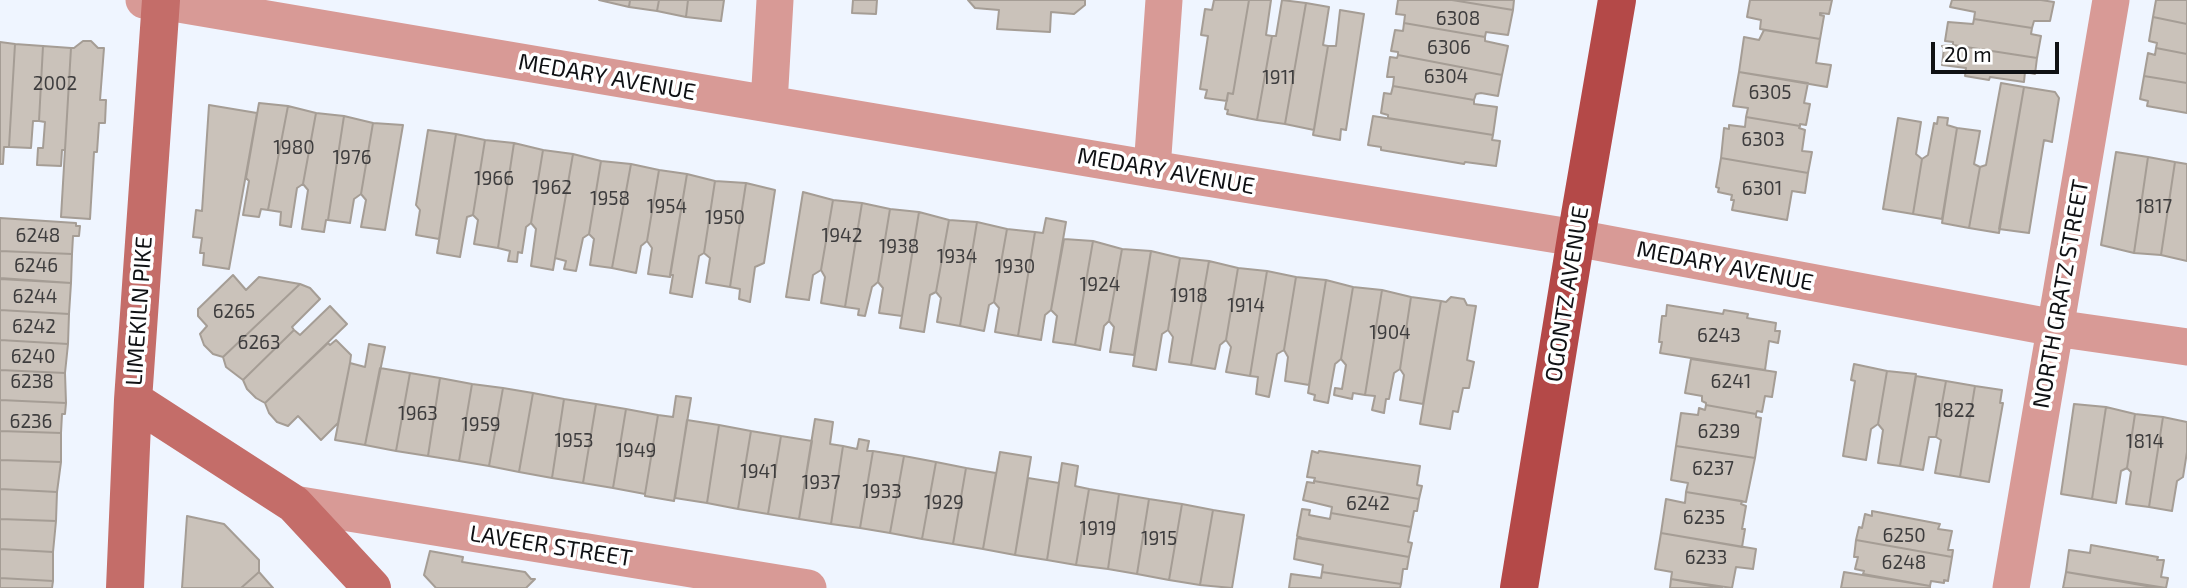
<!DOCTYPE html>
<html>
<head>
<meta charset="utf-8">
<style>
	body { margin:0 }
	#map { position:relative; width:2187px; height:588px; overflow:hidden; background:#eff5ff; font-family:"Exo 2",sans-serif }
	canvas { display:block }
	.scale { position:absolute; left:1931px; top:42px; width:128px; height:32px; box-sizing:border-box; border:4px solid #0f1114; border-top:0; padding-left:9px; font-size:21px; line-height:24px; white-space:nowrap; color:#0f1114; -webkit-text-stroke:5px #fff; paint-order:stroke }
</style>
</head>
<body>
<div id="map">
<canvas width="2187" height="588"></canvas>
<div class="scale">20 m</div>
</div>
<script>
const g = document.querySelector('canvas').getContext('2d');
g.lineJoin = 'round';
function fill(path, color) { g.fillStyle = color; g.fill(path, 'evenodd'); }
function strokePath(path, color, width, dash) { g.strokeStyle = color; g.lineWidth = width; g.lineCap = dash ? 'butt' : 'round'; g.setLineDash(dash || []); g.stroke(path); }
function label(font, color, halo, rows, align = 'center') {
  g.font = font + ' "Exo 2",sans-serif'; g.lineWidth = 7; g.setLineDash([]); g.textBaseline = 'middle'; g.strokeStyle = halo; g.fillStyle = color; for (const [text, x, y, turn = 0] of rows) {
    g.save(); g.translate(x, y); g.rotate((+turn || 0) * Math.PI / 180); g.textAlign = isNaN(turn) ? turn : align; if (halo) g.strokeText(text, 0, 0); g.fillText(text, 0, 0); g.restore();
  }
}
const building = new Path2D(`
	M599 0H630L629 7Z
	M630 0H659L657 11 629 7Z
	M659 0H688L686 17 657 11Z
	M688 0H724L721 21 686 17Z
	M853 0H877L876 14 852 13Z
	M968 0H1085V5L1074 14 1051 12 1050 32 997 29 999 10 975 8Z
	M1214 0H1249L1233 94 1228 93 1227 101 1205 98 1207 90 1200 89 1208 36 1201 35 1205 9 1212 10Z
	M1249 0H1271L1266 35 1272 36 1257 120 1227 114 1228 110 1225 109 1228 93 1233 94Z
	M1282 0 1306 3 1285 124 1257 120 1272 36H1276Z
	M1398 0H1452L1513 10 1508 35 1486 32 1485 37 1404 23 1405 15 1396 14Z
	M1452 0H1514L1513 10Z
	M1750 0H1832L1829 14 1820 13V15L1824 16 1820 39 1760 29 1761 20 1747 17Z
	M1952 0H2041L2054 2 2050 21H2034L2032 28 1974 19 1975 12 1950 7Z
	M2156 0H2187V24L2153 17Z
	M1306 3 1329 7 1323 45 1328 46 1314 130 1285 124Z
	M1340 10 1364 14 1346 130 1341 129 1340 140 1313 135 1328 46H1336Z
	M2153 17 2187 24V54L2156 48 2157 43 2149 41Z
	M1974 19 2032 28 2031 34 2041 36 2037 58 1953 45V42L1945 41 1948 22 1973 24Z
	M1404 23 1485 37V41L1508 46 1502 75 1398 55V52L1391 51 1395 30 1403 31Z
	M1764 30 1820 39 1816 63 1831 65 1827 87 1739 72 1744 37 1759 40Z
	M83 41H91L98 48H104L100 100H106L105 123H99L97 152H94L90 219 61 217 71 48H74Z
	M0 42 15 44 9 147H4L3 164H0Z
	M15 44 43 46 39 121H33L31 148 9 147Z
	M1953 45 2037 58 2035 74 2025 72 2024 82 1990 77 1989 80 1965 76 1966 68 1942 65 1944 48 1942 46Z
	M43 46 71 48 65 150H62L61 166 37 165 38 148H43L45 122 39 121Z
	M2156 48 2187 54V83L2144 76 2148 53 2155 55Z
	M1398 55 1502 75 1498 96 1481 93 1476 94 1474 100 1393 86 1394 77H1387L1390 57 1397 58Z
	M1739 72 1808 83 1804 103 1810 104 1806 125 1800 124V126L1746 117 1748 108 1733 106Z
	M2144 76 2187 83V113L2147 106 2148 101 2140 99Z
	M2001 83 2024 87 1999 233 1969 228 1980 167 1986 165Z
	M1393 86 1474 100V104L1497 107 1493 135 1388 118V115L1381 113 1384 93 1391 94Z
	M2024 87 2055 92 2059 98 2052 142 2044 140 2029 233 1999 229Z
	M259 103 288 106 268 210 261 209 259 217 243 215 249 181 246 178Z
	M209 105 257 113 229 269 203 265 204 253H200L202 238 193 237 196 210 202 211Z
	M288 106 316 113 303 184 297 188 291 227 280 225 281 212 268 210Z
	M316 113 344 116 328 220H326L324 232 302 229 308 190 303 184Z
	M344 116 373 123 361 194 354 199 350 223 328 220Z
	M1373 116 1493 135 1492 140 1500 141 1496 166 1465 162 1464 164 1381 150V147L1368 145Z
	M1746 117 1800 126 1799 128 1805 130 1802 151 1812 152 1808 173 1721 158 1724 128 1729 129V125L1745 127Z
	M1938 117 1948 118 1947 125 1957 128 1942 219 1913 214 1922 159 1928 155 1934 123 1937 124Z
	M1898 118 1921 122 1916 154 1922 159 1913 214 1883 209Z
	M373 123 403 125 385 230 361 227 366 200 361 194Z
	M1957 128 1980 131 1974 164 1980 167 1969 228 1942 223Z
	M428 130 456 134 439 239 416 235 420 210 416 205Z
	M456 134 485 140 473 215 467 217 460 257 437 253Z
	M485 140 514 143 498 248 474 244 478 220 473 215Z
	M514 143 543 150 531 223 526 227 522 253 518 252 517 262 508 261 510 251 498 248Z
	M543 150 573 154 553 270 531 266 536 229 531 223Z
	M2116 152 2148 157 2134 253 2101 245Z
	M573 154 601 161 589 234 583 238 576 271 564 269 566 261 555 258Z
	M2148 157 2175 162 2161 255 2134 253Z
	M1721 158 1808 173 1805 193 1792 191 1787 220 1732 210 1734 200H1731L1732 195 1718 192 1719 188 1716 187Z
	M601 161 631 164 612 268 590 265 594 239 589 234Z
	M2175 162 2187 164V261L2161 255Z
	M631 164 659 170 647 241 641 246 636 273 612 268Z
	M659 170 687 174 670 277 648 274 652 248 647 241Z
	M687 174 715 181 704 253 699 256 692 297 670 293 673 275H670Z
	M715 181 746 183 730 287 706 283 710 258 704 253Z
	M746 183 775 190 764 263 755 267 750 302 739 299 740 289 730 287Z
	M803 192 833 200 821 270 813 275 809 300 786 297Z
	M833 200 862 203 845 307 821 303 825 277 821 270Z
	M862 203 890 209 878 282 872 287 865 316 858 315 859 309 845 307Z
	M890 209 919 212 902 316 879 313 883 288 878 282Z
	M919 212 949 220 936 292 930 295 924 332 900 328Z
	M0 218 76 223V226H80L79 236H73L72 254 0 251Z
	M1046 218 1066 222 1051 310 1045 315 1041 340 1018 336 1035 232 1043 233Z
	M949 220 977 222 960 326 937 322 941 298 936 292Z
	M977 222 1007 229 994 302 989 305 984 331 960 326Z
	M1007 229 1035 232 1018 336 995 332 999 308 994 302Z
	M1064 239 1093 241 1075 345 1053 342 1057 316 1051 310Z
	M1093 241 1122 249 1109 321 1104 326 1100 350 1075 345Z
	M1122 249 1151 251 1134 355 1110 352 1114 327 1109 321Z
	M0 251 72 254 71 283 0 278Z
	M1151 251 1180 258 1168 330 1162 334 1156 370 1133 366Z
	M1180 258 1209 261 1191 365 1169 362 1173 337 1168 330Z
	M1209 261 1238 268 1226 340 1220 345 1215 369 1191 365Z
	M1238 268 1267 271 1250 376 1226 372 1231 347 1226 340Z
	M1267 271 1296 277 1284 350 1277 354 1269 397 1256 394 1258 377 1250 376Z
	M233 275 246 290 259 277 300 284 223 357 213 354 204 345 200 334 207 326 198 316V309Z
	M1296 277 1326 280 1309 385 1285 381 1288 357 1284 350Z
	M0 279 71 283 69 314 0 310Z
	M1326 280 1353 287 1341 359 1335 364 1328 403 1314 400 1315 395 1308 393Z
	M300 284 310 288 320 299 292 327 294 330 243 380 226 367 223 357Z
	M1353 287 1382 290 1365 395 1353 393 1352 399 1334 395 1335 388 1342 389 1346 365 1341 359Z
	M1382 290 1411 297 1400 369 1394 373 1389 399H1386L1384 413 1372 410 1375 396 1365 395Z
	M1411 297 1441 301 1423 404 1400 400 1404 375 1400 369Z
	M1451 297 1464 299 1467 305 1476 306 1467 360 1474 362 1469 388H1463L1458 412 1453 411 1450 429 1420 424 1441 301 1446 302Z
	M1667 305 1723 314 1724 310 1748 314 1747 318 1776 323 1775 331H1780L1778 343 1769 341 1765 370 1660 353 1662 342H1659L1662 316H1666Z
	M330 306 347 324 265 403 256 398 247 389 243 380 294 330 300 335Z
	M0 310 69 314 68 344 0 340Z
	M0 340 68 344 65 373 0 370Z
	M336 340 351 355 350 363 338 423 321 440 298 416 288 426 277 422 269 413 265 403 328 343 330 345Z
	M369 344 385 347 365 445 335 440 350 363 365 367Z
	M1691 359 1776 372 1772 397 1765 396 1762 412 1757 411 1756 414 1706 405V403L1702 401V396L1685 393Z
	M1854 364 1887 371 1878 424 1871 429 1866 460 1843 456 1855 381 1851 380Z
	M380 368 410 373 396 451 365 445Z
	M0 370 65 373 66 403 0 400Z
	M1887 371 1916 374 1900 466 1878 463 1883 430 1878 424Z
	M410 373 440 378 428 456 396 451Z
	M1916 376 1946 381 1936 437H1929L1923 470 1900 466Z
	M440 378 472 384 459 461 428 456Z
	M1946 381 1975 386 1960 477 1935 473 1941 440 1936 437Z
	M472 384 503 388 489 466 459 461Z
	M1975 386 2002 390 2000 403H2003L1989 482 1960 477Z
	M503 388 533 393 519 472 489 466Z
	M533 393 564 399 552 478 519 472Z
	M676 396 691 398 674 501 645 496V494L658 415 673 417Z
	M564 399 596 404 583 483 552 478Z
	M0 400 66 403 65 414H62L61 433 0 431Z
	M596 404 626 409 613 488 583 483Z
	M2074 404 2106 407 2092 499 2061 494Z
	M1706 405 1756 414V417L1761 418 1755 458 1676 446 1681 413 1698 415 1699 408 1705 410Z
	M2106 407 2135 414 2127 468 2121 471 2116 503 2092 499Z
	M626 409 658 415 645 494 613 488Z
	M2135 414 2163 417 2149 507 2126 504 2131 472 2127 468Z
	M2163 417 2187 422V452L2183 477 2177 481 2172 511 2149 507Z
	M815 419 833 422 830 444 843 446 831 524 799 519Z
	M687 420 719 425 707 503 675 498Z
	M719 425 751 431 738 509 707 503Z
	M0 431 61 433V462L0 460Z
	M751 431 781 436 768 514 738 509Z
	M781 436 812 441 799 519 768 514Z
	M859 439 869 441 867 451H873L860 528 831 524 843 446 857 449Z
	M1676 446 1755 458 1746 502 1686 492 1688 483 1671 480Z
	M873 451 904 456 890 533 860 528Z
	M1312 451 1318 453 1319 451 1420 466 1417 485 1422 486 1419 499 1314 481 1315 478 1307 477Z
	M1000 452 1031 457 1015 555 983 549Z
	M904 456 936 462 922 539 890 533Z
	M0 460 61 462 57 492 0 489Z
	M936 462 966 468 953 544 922 539Z
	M1062 463 1078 466 1075 486 1089 489 1076 565 1047 560Z
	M966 468 996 473 983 549 953 544Z
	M1028 478 1059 483 1047 560 1015 555Z
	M1314 481 1419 499 1417 511H1414L1411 527 1331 513 1332 507 1303 500 1307 482 1314 483Z
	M0 489 57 492 56 521 0 519Z
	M1089 489 1119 494 1108 569 1076 565Z
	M1686 492 1742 501 1741 504 1746 506 1742 529H1745L1742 547 1661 533 1666 499 1685 503Z
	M1119 494 1149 499 1137 574 1108 569Z
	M1149 499 1182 504 1169 580 1137 574Z
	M1182 504 1213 510 1200 585 1169 580Z
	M1302 509 1310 510 1309 515 1330 519 1331 513 1411 527 1408 542 1412 543 1409 557 1302 538 1297 536Z
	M1213 510 1244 515 1232 588 1200 585Z
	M1872 511 1940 524 1938 529 1952 531 1948 550H1953L1952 557 1856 540 1859 527 1862 528 1865 514 1872 516Z
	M187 516 224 524 259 560V572L241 588H182Z
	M0 519 56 521 53 552 0 549Z
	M1661 533 1756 549 1753 569 1736 567 1732 588 1671 579 1672 572 1655 569Z
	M1297 538 1409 557 1407 569H1403L1401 584 1322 572 1323 565 1294 559Z
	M1856 540 1952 557 1948 581 1944 580V583L1931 581 1930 586 1863 574 1864 571 1855 569 1858 557H1854Z
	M2091 545 2158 557 2157 560H2164L2161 577 2168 578 2166 588 2066 572 2069 550 2090 553Z
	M0 549 53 552V581L0 578Z
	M430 551 463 557 462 562 525 572 531 579H535L526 588H436L424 575Z
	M259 572 273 588H241Z
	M1322 572 1401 584 1400 588H1289L1291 574 1321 578Z
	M1844 572 1930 586V588H1841Z
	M2066 572 2158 588H2063Z
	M0 578 53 581 52 588H0Z
	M1671 579 1722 588H1670Z`);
fill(building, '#cac2ba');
strokePath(building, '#a59d95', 2);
strokePath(new Path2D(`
	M144 0 161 1 1152 169 1576 238 2055 328 2187 347
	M769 104 775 0
	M1152 169 1164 0
	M294 504 808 588
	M2011 588 2111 0`), '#d89a96', 37);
strokePath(new Path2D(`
	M133 400 294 504 372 588
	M125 588 133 400 161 0`), '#c46d69', 38);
strokePath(new Path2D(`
	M1519 588 1576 238 1617 0`), '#b44948', 38);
label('19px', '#3e3d3e', null, [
	["6308",1458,19],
	["6306",1449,48],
	["6304",1446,77],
	["1911",1279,78],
	["2002",55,84],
	["6305",1770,93],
	["6303",1763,140],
	["1980",294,148],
	["1976",352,158],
	["1966",494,179],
	["1962",552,188],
	["6301",1762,189],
	["1958",610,199],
	["1954",667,207],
	["1817",2154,207],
	["1950",725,218],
	["6248",38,236],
	["1942",842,236],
	["1938",899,247],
	["1934",957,257],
	["6246",36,266],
	["1930",1015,267],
	["1924",1100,285],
	["1918",1189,296],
	["6244",35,297],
	["1914",1246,306],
	["6265",234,312],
	["6242",34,327],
	["1904",1390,333],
	["6243",1719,336],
	["6263",259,343],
	["6240",33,357],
	["6238",32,382],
	["6241",1731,382],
	["1822",1955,411],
	["1963",418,414],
	["6236",31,422],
	["1959",481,425],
	["6239",1719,432],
	["1953",574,441],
	["1814",2145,442],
	["1949",636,451],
	["6237",1713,469],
	["1941",759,472],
	["1937",821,483],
	["1933",882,492],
	["1929",944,503],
	["6242",1368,504],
	["6235",1704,518],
	["1919",1098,529],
	["6250",1904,536],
	["1915",1159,539],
	["6233",1706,558],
	["6248",1904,563]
]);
label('23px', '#0f1114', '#fff', [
	["MEDARY AVENUE",607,77,10],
	["MEDARY AVENUE",1166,171,10],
	["MEDARY AVENUE",1725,266,11],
	["OGONTZ AVENUE",1567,294,-81],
	["NORTH GRATZ STREET",2061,294,-80],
	["LIMEKILN PIKE",139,311,-86],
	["LAVEER STREET",551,546,9]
]);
</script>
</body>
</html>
